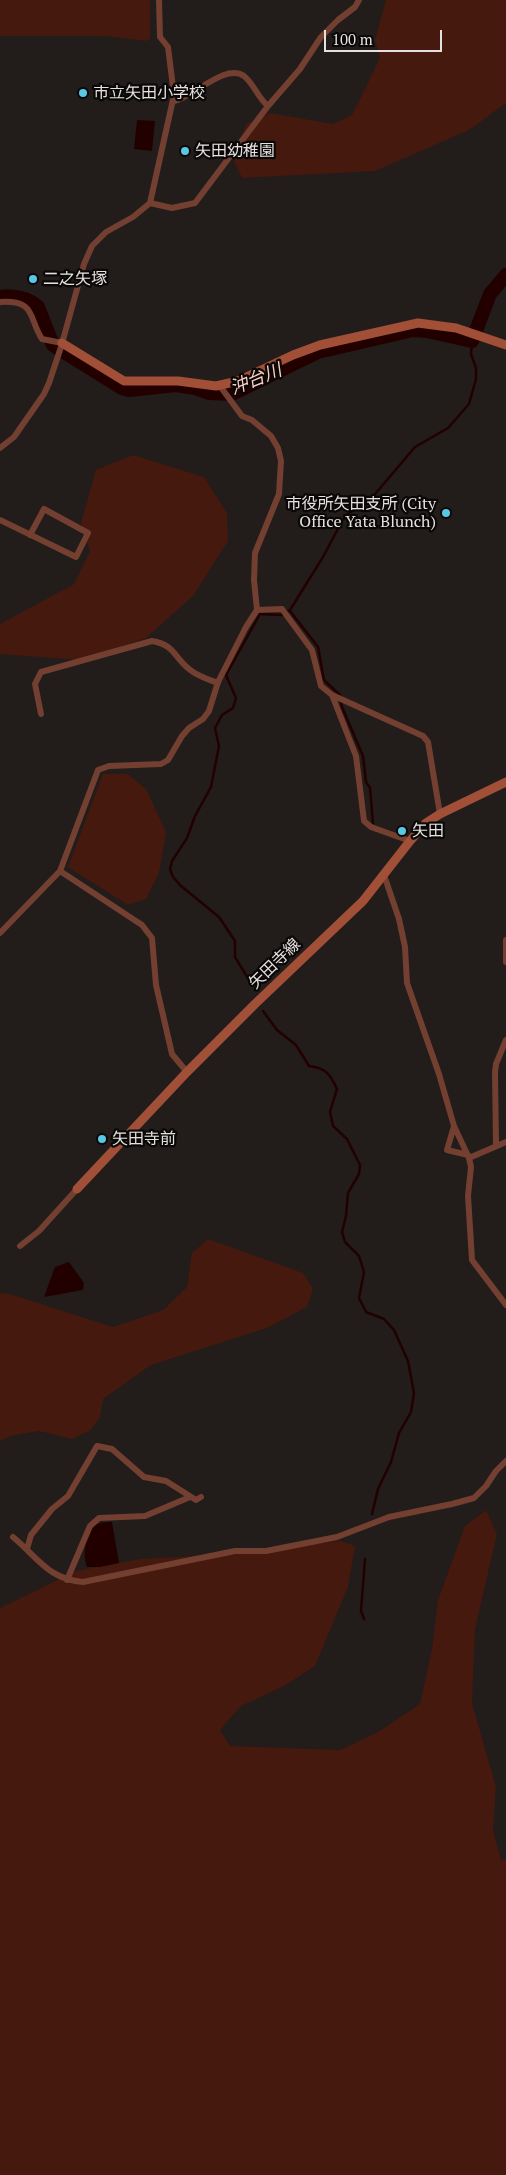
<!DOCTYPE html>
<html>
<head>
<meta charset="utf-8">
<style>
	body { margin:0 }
	#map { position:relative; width:506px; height:2175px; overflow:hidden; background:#221c1b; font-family:"PT Serif",serif }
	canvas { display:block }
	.scale { position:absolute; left:324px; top:30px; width:118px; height:22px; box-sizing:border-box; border:2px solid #e5e1e0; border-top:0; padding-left:6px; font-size:15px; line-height:18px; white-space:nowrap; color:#e5e1e0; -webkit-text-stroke:4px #0a0707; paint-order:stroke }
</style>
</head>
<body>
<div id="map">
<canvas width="506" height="2175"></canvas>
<div class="scale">100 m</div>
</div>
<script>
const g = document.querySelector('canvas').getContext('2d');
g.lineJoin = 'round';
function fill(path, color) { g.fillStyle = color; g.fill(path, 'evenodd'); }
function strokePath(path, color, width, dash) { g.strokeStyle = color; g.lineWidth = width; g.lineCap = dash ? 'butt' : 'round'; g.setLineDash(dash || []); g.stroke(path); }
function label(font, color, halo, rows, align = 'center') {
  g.font = font + ' "PT Serif","Noto Sans JP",serif'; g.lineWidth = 4.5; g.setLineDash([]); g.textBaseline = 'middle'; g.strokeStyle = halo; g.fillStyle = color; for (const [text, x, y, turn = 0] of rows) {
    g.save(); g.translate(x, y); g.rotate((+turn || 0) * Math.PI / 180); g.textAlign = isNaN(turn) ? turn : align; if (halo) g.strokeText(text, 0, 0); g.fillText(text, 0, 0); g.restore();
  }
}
fill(new Path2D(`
	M0 0H150V38L147 41 105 36H0Z
	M386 0H506V103L469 130 375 171 242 178 233 159 246 124 270 113 333 124 352 115 380 58 375 40Z
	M133 455 204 477 227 513 228 541 193 596 146 638 80 660 0 654V624L74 584 90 551 81 523 96 470Z
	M103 774H128L146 789 166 832 159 873 146 899 128 905 68 867Z
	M208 1239 303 1273 313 1289 307 1307 267 1328 151 1365 103 1399 100 1417 91 1430 72 1439 39 1431 10 1436 0 1441V1293L10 1294 113 1327 163 1310 187 1287 192 1253Z
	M486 1510 497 1534 475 1629 472 1703 496 1787 493 1830 501 1860 506 1859V2175H0V1608L76 1571 140 1559 180 1557 341 1541 355 1546 348 1587 315 1666 284 1686 241 1706 220 1730 230 1746 340 1750 378 1732 420 1704 432 1649 438 1600 465 1526Z`), '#45190d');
fill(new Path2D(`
	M137 120 155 121 152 151 134 149Z
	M69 1262 84 1283 83 1290 44 1297 55 1267Z
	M112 1522 119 1563 100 1567H87C82 1556 85 1532 96 1525 101 1522 107 1522 112 1522Z`), '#230000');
strokePath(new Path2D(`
	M290 611 318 647 324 680 340 695 342 707 363 756 366 782 370 788 373 823
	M252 985 235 957V941L219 917 181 886 173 877 170 869 172 861 187 838 195 816 211 787 219 746 215 728 222 715 233 708 236 698 226 675 260 614 282 615 290 610 323 557 342 521 349 513 370 500 415 447 448 428 469 404 476 379V368L471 354 472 341
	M263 1011 277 1030 296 1045 309 1066C326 1068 330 1074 337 1089L330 1112 333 1126 347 1139 360 1165 359 1174 348 1193 346 1216 342 1232 345 1242 359 1256 364 1272 359 1298 366 1312 384 1319 394 1330 408 1361 414 1393 411 1412 399 1433 391 1462 378 1489 372 1514
	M364 1619 361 1611 365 1559`), '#230000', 2.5);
strokePath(new Path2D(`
	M0 297C12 295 29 298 38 307L53 345 122 388 129 390 176 385 195 388 209 393 232 394 318 352 413 330 427 331 472 341 490 294 506 275`), '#230000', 14);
strokePath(new Path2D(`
	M174 101C194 97 225 63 244 76 254 84 258 98 268 106
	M150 203 172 208 195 203 268 106 300 69 321 37 338 20 355 7 359 0
	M0 302C37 300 28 318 42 339L62 343
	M0 448 14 437 44 394 49 383 61 347 84 264 92 246 106 232 133 217 150 203 174 95 168 47 160 37 159 0
	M0 520 76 557 88 533 44 509 30 535
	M257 610 282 609 312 650 321 686 332 695 423 736 428 742 440 814
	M332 695 356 756 364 821 371 827 410 841
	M41 714 35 684 41 672 152 641C175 645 173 656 189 669 197 676 207 679 218 683
	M60 871 98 770 109 766 161 764 168 760 182 736 189 728 203 719 209 711 218 682 246 627 257 610 254 580 255 553 279 494 281 461 278 448 271 436 252 420 242 416 220 386
	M384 875 399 919 405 947 407 983 439 1074 454 1126 469 1158 471 1167 468 1196 472 1260 506 1305
	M0 933 60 871 142 925 152 938 156 985 172 1054 187 1072
	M506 940V962
	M454 1126 447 1150 468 1155
	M496 1145 495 1072 496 1064 506 1040
	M469 1158 506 1142
	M20 1246 39 1231 77 1189
	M13 1537C38 1558 48 1579 83 1582L235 1551H266L337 1537 389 1517 452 1504 474 1498 486 1486 496 1471 506 1461
	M27 1549 31 1535 52 1509 68 1496 97 1446 112 1449 144 1477 166 1481 196 1500 201 1497
	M67 1580 90 1526 99 1518 145 1516 190 1497`), '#733f30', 6);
strokePath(new Path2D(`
	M62 343 124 381H178L216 386 238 381 293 355 320 345 418 323 456 328 506 345
	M77 1189 187 1072 255 1004 363 901 410 841 426 823 440 814 506 782`), '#a24f37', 9);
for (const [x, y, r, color] of [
	[83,93,5,"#59c8e4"],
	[185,151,5,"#59c8e4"],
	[33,279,5,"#59c8e4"],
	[446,513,5,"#59c8e4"],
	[402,831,5,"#59c8e4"],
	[102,1139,5,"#59c8e4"]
]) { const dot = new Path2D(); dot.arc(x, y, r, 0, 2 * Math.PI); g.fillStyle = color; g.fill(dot); strokePath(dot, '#0a0707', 2); }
label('16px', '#e5e1e0', '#0a0707', [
	["市立矢田小学校",93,93],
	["矢田幼稚園",195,151],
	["二之矢塚",43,279],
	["市役所矢田支所 (City",436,504,"right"],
	["Office Yata Blunch)",436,522,"right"],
	["矢田",412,831],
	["矢田寺前",112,1139]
], 'left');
label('16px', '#e5e1e0', '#0a0707', [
	["矢田寺線",275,964,-44]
]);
label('italic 18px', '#fbcdbf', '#0a0707', [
	["沖台川",256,380,-22]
]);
</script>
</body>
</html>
